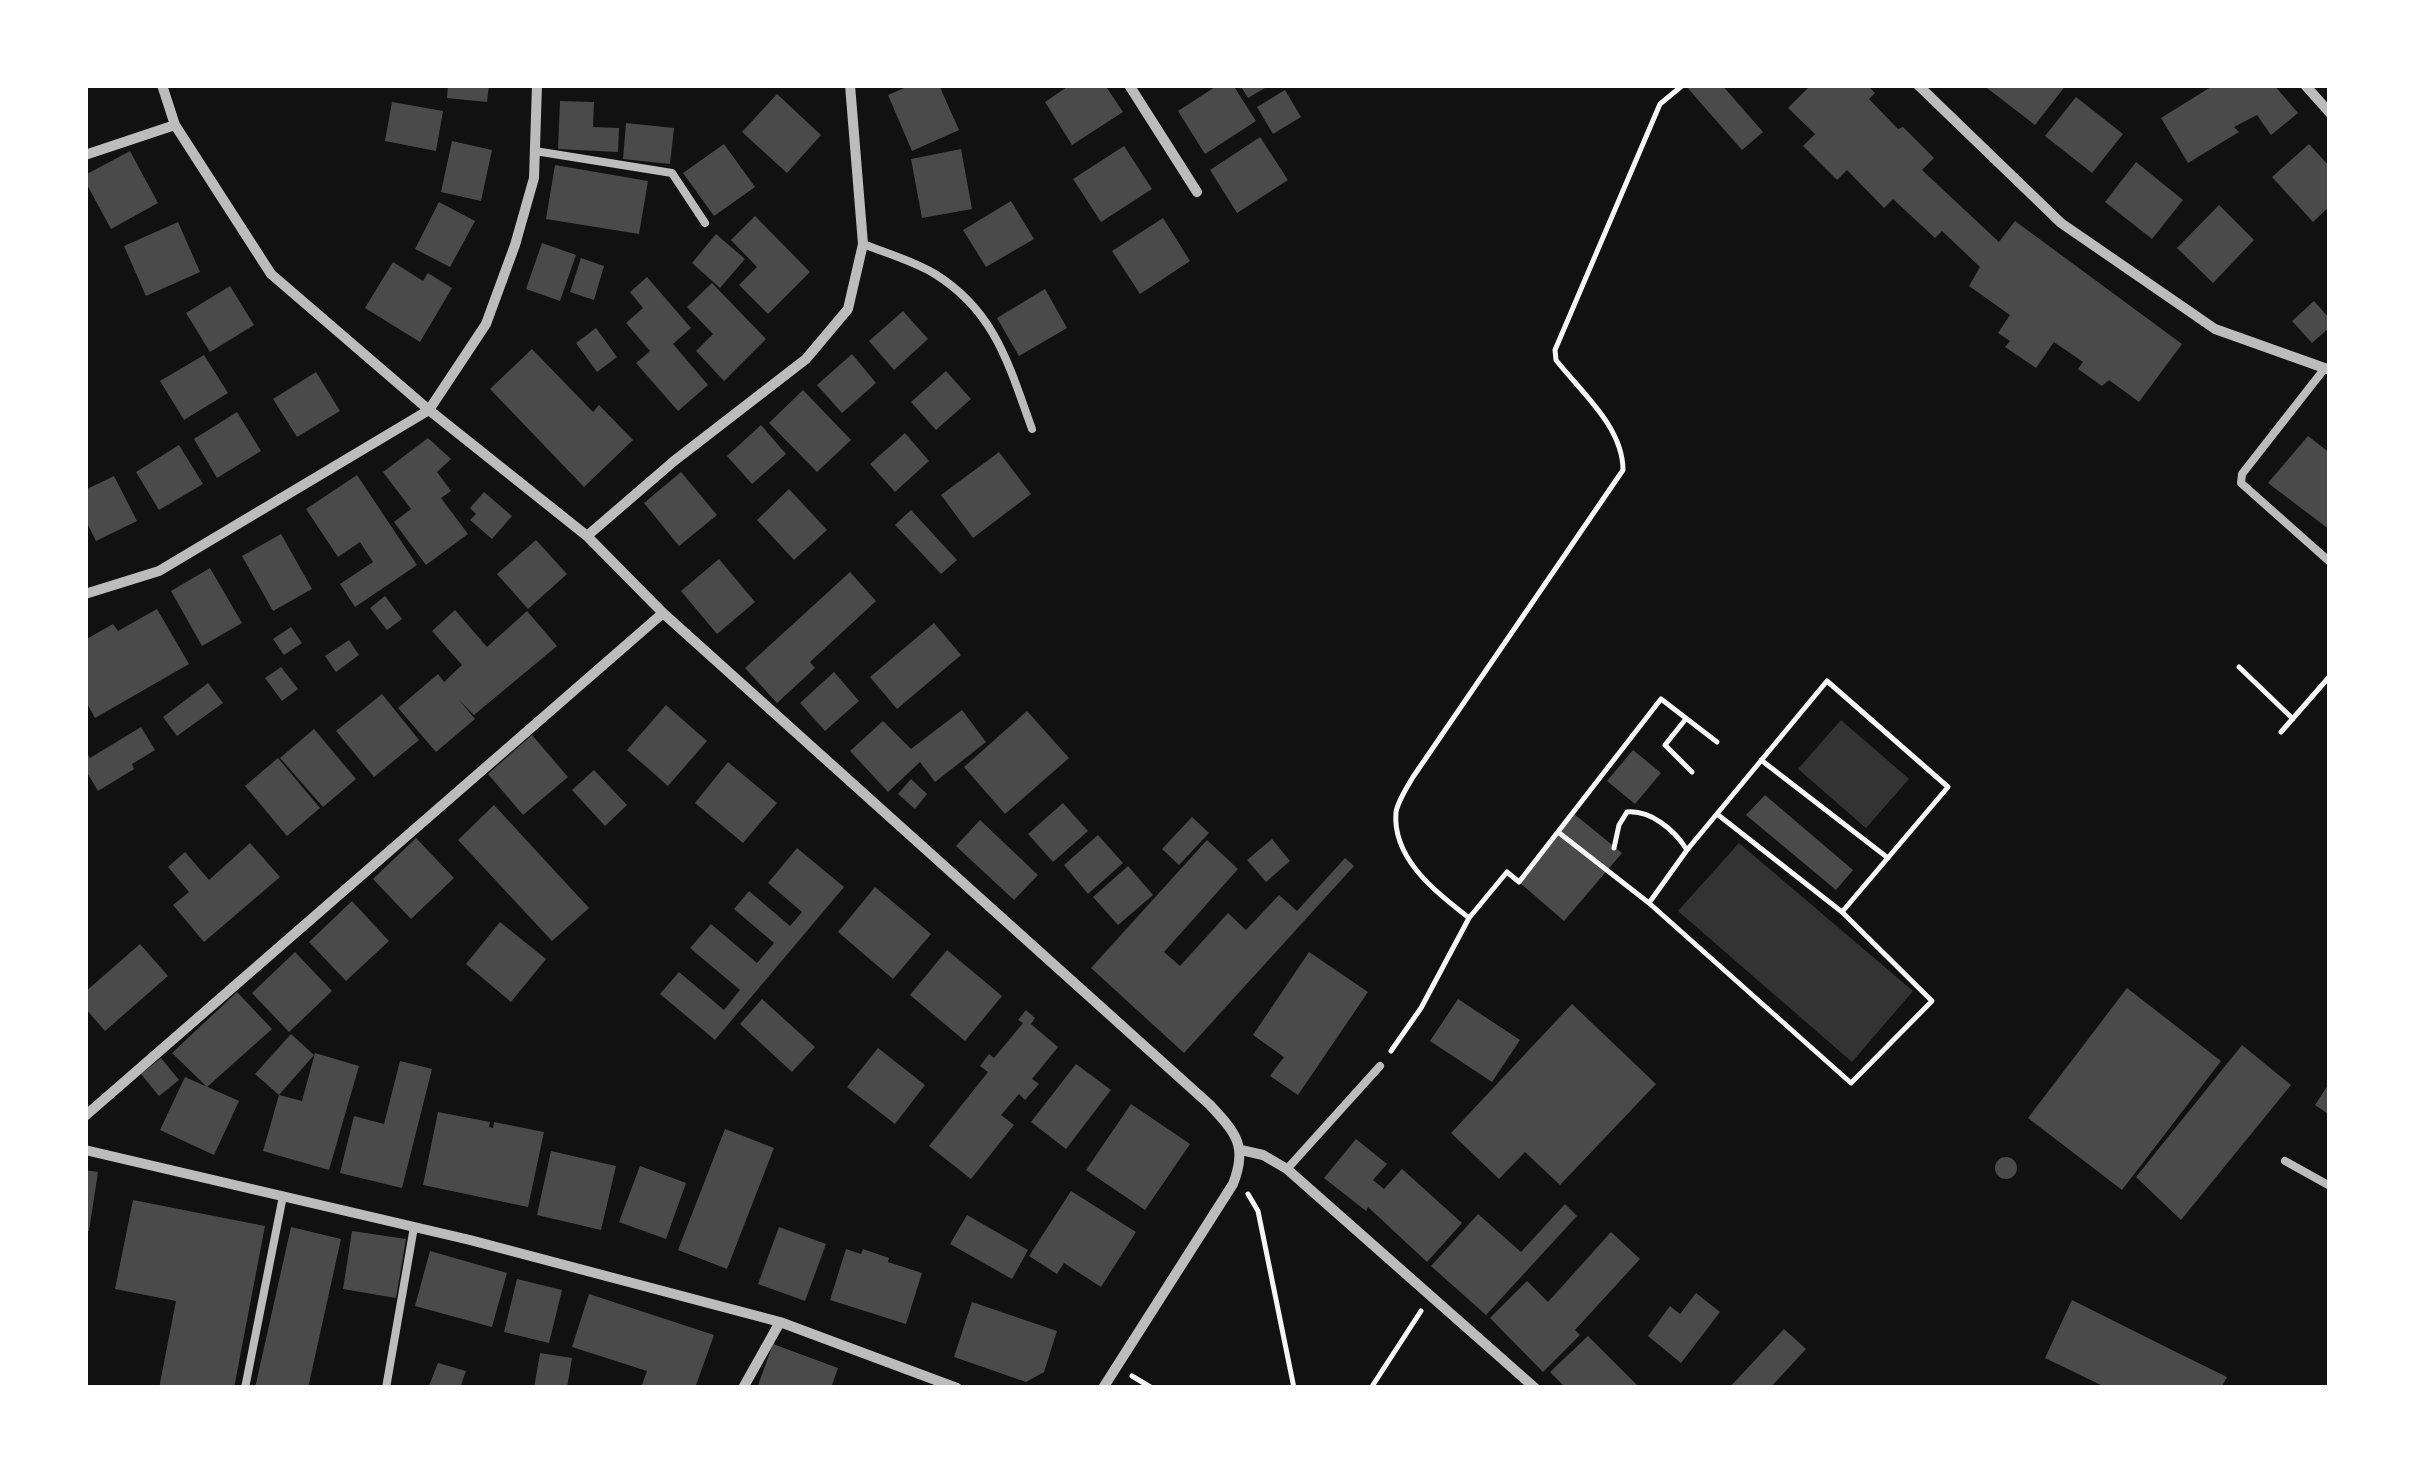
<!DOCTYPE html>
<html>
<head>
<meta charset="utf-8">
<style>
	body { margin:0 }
	#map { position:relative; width:2415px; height:1473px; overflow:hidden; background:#111; font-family:Rubik,sans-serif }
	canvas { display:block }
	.frame { position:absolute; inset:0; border:88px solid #fff; pointer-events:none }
</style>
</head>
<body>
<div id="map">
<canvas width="2415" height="1473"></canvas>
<div class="frame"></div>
</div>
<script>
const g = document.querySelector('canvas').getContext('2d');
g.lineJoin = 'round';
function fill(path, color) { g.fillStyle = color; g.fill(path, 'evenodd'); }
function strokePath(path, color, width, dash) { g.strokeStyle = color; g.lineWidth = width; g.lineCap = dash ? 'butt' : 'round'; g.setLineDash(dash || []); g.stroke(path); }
fill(new Path2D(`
	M1841 720 1909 779 1866 828 1798 769Z
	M1739 843 1913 991 1852 1062 1678 911Z`), '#333');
fill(new Path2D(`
	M448 85H489L487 102 447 98Z
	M911 85H939L959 130 912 151 888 95Z
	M1070 85H1105L1123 112 1072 145 1045 102Z
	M1218 85H1233L1256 121 1205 154 1178 111Z
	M1240 85H1270L1248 98Z
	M1685 85H1722L1763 132 1742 150Z
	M1806 85H1867L1875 93 1869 99 1898 129 1903 127 1934 158 1922 170 1999 242 2015 221 2182 344 2139 402 2109 380 2102 386 2078 369 2083 362 2054 342 2036 368 2005 347 2010 341 1998 333 2010 315 1969 286 1980 267 1942 231 1935 238 1893 199 1884 208 1847 170 1837 180 1803 146 1815 134 1788 108 1808 88Z
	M1990 85H2066L2035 125 1987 88Z
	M2214 85H2274L2298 113 2271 135 2257 115 2234 127 2239 132 2188 163 2161 118Z
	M1285 90 1301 117 1273 134 1257 107Z
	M777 94 821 135 787 173 742 132Z
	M2076 97 2123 134 2092 173 2045 136Z
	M560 101 594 102 593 127 619 128 618 152 558 149Z
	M392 102 443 111 436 151 385 141Z
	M626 123 674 128 670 164 623 159Z
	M1260 137 1288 180 1237 213 1210 170Z
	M452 141 492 150 481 201 441 192Z
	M724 144 755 187 714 216 683 173Z
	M2309 144 2330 167V206L2313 222 2272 177Z
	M1124 146 1152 189 1101 222 1073 179Z
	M961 149 972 209 922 218 911 159Z
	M130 151 158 203 111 229 85 181V175Z
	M2136 162 2183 200 2152 239 2105 202Z
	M555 165 648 181 639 234 546 219Z
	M1011 201 1034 239 986 267 963 230Z
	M439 202 475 221 450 267 415 249Z
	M2219 205 2254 240 2213 283 2177 248Z
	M755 216 810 272 768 314 739 285 757 267 731 240Z
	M1163 218 1190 261 1140 294 1112 251Z
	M178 222 200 272 146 296 124 246Z
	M716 234 745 259 720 288 692 263Z
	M542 243 576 255 560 301 526 289Z
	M581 258 604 266 594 300 570 292Z
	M393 262 423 281 428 273 452 288 420 342 365 308Z
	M647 277 691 328 673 344 708 385 678 411 636 363 650 351 626 323 643 308 630 292Z
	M712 283 766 339 724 381 696 351 713 334 687 307Z
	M230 286 254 325 210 352 186 313Z
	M1045 289 1067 328 1019 356 997 318Z
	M2314 301 2330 319V327L2312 343 2292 321Z
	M903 311 928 339 894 370 869 341Z
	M596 328 617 357 597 372 576 343Z
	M532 349 593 412 599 405 633 440 584 487 490 389Z
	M852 354 876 383 842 413 817 385Z
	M204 355 228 393 184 420 160 381Z
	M946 371 971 399 936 430 911 402Z
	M316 372 340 411 297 437 273 399Z
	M803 390 851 440 817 472 769 423Z
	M237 412 261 451 217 478 194 439Z
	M761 425 786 454 752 484 727 456Z
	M905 433 929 461 895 492 870 464Z
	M2308 436 2330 453V530L2268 483Z
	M428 438 451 459 437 472 451 491 441 498 468 534 426 565 394 522 411 509 383 472Z
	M179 445 203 484 159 510 136 472Z
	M999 452 1031 494 973 538 941 495Z
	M681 472 717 515 679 546 644 503Z
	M357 475 417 565 355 607 340 584 373 562 360 542 338 557 306 509Z
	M114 476 137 521 96 541 85 519V490Z
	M789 489 827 530 794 560 757 520Z
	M484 492 512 516 492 539 470 520 476 514 470 508Z
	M911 510 957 560 941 574 895 525Z
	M281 534 312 589 273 611 242 556Z
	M536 540 567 574 528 609 497 574Z
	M719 559 755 602 717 634 681 591Z
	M210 568 242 623 202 646 171 591Z
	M850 572 876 601 810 662 815 668 777 703 745 668Z
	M385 596 402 619 387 630 370 608Z
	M157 609 189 664 95 718 85 700V640L113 624 118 631Z
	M455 610 487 647 527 611 557 646 474 715 459 700 475 719 436 752 398 708 438 674 444 682 462 665 432 631Z
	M934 623 961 655 897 709 870 677Z
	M291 627 302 643 284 655 273 639Z
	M349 640 359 655 336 672 325 656Z
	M281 667 298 689 282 701 265 678Z
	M834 672 859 701 825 731 800 703Z
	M208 683 223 703 177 736 163 717Z
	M382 694 419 740 374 777 336 731Z
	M666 705 707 741 668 786 627 750Z
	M962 710 986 742 935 782 920 762 888 792 850 751 883 721 911 749Z
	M1027 711 1069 758 1005 814 964 767Z
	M141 727 155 750 132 764 134 769 98 791 85 769V750L90 758Z
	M314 729 356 779 323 807 280 758Z
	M532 735 568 777 523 815 488 774Z
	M1633 750 1661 773 1635 804 1607 781Z
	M278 758 320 808 287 836 245 786Z
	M728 762 777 803 743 843 695 803Z
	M594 770 627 805 605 826 572 790Z
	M911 779 927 794 915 809 898 794Z
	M1765 795 1853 870 1836 890 1746 815Z
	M1063 803 1088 831 1053 862 1028 834Z
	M494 805 589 908 552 941 458 840Z
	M1573 813 1622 853 1564 921 1519 882Z
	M1192 817 1209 833 1179 865 1162 849Z
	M980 820 1038 875 1014 900 956 846Z
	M1098 835 1123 863 1088 894 1064 865Z
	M416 838 454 878 411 919 373 879Z
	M1272 839 1290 861 1266 882 1247 860Z
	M1207 840 1238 869 1164 952 1180 966 1228 913 1246 930 1279 895 1297 911 1345 858 1354 866 1184 1053 1091 968Z
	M250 843 280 877 204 942 173 905 189 892 168 867 185 852 209 880Z
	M797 848 844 887 715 1040 660 994 679 972 724 1010 740 990 690 948 711 924 757 963 774 943 734 909 749 891 790 926 802 912 768 883Z
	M1128 866 1153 895 1118 925 1093 897Z
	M875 887 931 934 893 979 838 932Z
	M352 901 389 941 346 981 309 942Z
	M500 922 546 959 511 1002 466 964Z
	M140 944 168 976 105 1031 85 1008V992Z
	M947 950 1002 996 965 1041 910 995Z
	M295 952 332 991 289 1032 252 993Z
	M1309 952 1368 992 1298 1095 1270 1076 1284 1057 1253 1035Z
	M2127 988 2221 1061 2122 1190 2028 1118Z
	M237 992 272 1029 207 1087 172 1053Z
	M762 999 815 1047 792 1072 740 1024Z
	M1458 999 1520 1040 1492 1082 1430 1041Z
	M1572 1004 1656 1084 1560 1185 1525 1152 1499 1179 1451 1133Z
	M1026 1010 1035 1018 1031 1024 1058 1047 1032 1079 1039 1084 1025 1100 1019 1094 1001 1115 1014 1125 971 1179 929 1146 988 1072 980 1066 989 1054 994 1058 1023 1023 1018 1020Z
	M291 1034 314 1055 279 1095 255 1074Z
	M2242 1045 2291 1085 2181 1220 2136 1177Z
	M878 1048 925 1085 895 1124 847 1087Z
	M315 1053 359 1066 329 1170 263 1151 279 1095 302 1101Z
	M161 1058 179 1080 159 1096 141 1074Z
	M400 1061 432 1069 402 1188 340 1173 354 1116 384 1124Z
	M1076 1064 1111 1090 1066 1149 1031 1122Z
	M185 1077 239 1101 214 1155 160 1130Z
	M2330 1082V1115L2315 1105Z
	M1131 1104 1190 1144 1145 1210 1086 1170Z
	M438 1112 490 1122 489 1127 493 1128 494 1122 544 1132 528 1207 423 1185Z
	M725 1129 774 1148 727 1269 678 1250Z
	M1356 1139 1387 1164 1373 1180 1384 1189 1402 1169 1462 1223 1427 1262 1368 1207 1366 1211 1324 1178Z
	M551 1151 616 1166 601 1230 537 1215Z
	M1995 1168a11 11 0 1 1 22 0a11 11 0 1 1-22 0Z
	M640 1166 686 1183 666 1239 619 1222Z
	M85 1170 98 1172 89 1231 85 1230Z
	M1071 1191 1136 1232 1101 1287 1064 1263 1057 1274 1029 1256Z
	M133 1200 265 1226 234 1388H159L176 1301 115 1289Z
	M1565 1204 1577 1216 1486 1315 1431 1266 1478 1214 1521 1252Z
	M967 1215 1028 1250 1012 1279 950 1244Z
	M291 1227 341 1239 308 1388H255Z
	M779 1227 826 1244 805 1301 758 1284Z
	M352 1231 406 1239 396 1298 343 1289Z
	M1611 1232 1640 1259 1575 1330 1580 1335 1543 1372 1490 1318 1527 1281 1548 1302Z
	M846 1249 861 1254 863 1249 889 1258 888 1262 922 1273 906 1324 830 1300Z
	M430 1251 507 1273 492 1327 415 1306Z
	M517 1279 562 1290 549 1343 504 1332Z
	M1696 1293 1720 1312 1681 1363 1648 1336 1670 1306 1680 1314Z
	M589 1294 714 1335 695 1388H641L647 1371 572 1347Z
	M2072 1300 2178 1353 2227 1377 2221 1388H2107L2045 1358Z
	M972 1302 1057 1331 1044 1372 1026 1382 954 1357Z
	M1784 1329 1806 1349 1770 1388H1729Z
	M1588 1336 1640 1388H1566L1550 1372Z
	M773 1344 838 1368 831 1388H757Z
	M540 1353 572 1358 567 1388H534Z
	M438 1363 466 1371 460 1388H428Z`), '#4a4a4a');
strokePath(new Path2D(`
	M2239 667 2293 719
	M1685 720 1665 745 1692 772
	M2281 732 2330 676
	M1761 760 1888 858
	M1717 814 1842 912
	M1558 832 1649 903
	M1614 848 1619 825 1627 812C1650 810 1674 829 1687 850L1827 681 1948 787 1842 912 1932 1001 1851 1083 1649 903 1687 850
	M1469 918C1436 892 1392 859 1396 812 1398 801 1407 787 1413 777L1623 470C1623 427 1581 392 1556 360L1555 350 1660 104 1683 85
	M1391 1051 1421 1008 1469 918 1507 872 1519 882 1661 699 1717 742
	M1248 1194 1258 1211 1294 1388
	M1132 1376 1152 1388
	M1371 1388 1421 1311`), '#f5f5f5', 5);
strokePath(new Path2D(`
	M535 151 672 173 705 223
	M863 244C886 253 914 261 935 274 996 312 1009 366 1032 429
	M2325 368 2242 474 2241 483 2330 562
	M2285 1161 2330 1186
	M1287 1169 1380 1066
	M245 1388 283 1196
	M386 1388 414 1227`), '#bcbcbc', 8);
strokePath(new Path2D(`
	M162 85 175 125 271 274 429 410 587 536 663 613 1210 1105C1236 1133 1248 1146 1233 1184L1103 1388
	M1129 85 1197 192
	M1918 85 2061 223 2215 329 2330 370
	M2305 85 2330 113
	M85 155 175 125
	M587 536 674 461 806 359 848 309 863 244 850 85
	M85 594 159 571 429 410 486 324 515 245 534 178 537 85
	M85 1116 663 613
	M85 1150 470 1240 780 1322 957 1388
	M1241 1150 1263 1155 1287 1169 1535 1388
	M743 1388 780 1322`), '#bcbcbc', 10);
</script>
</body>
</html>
